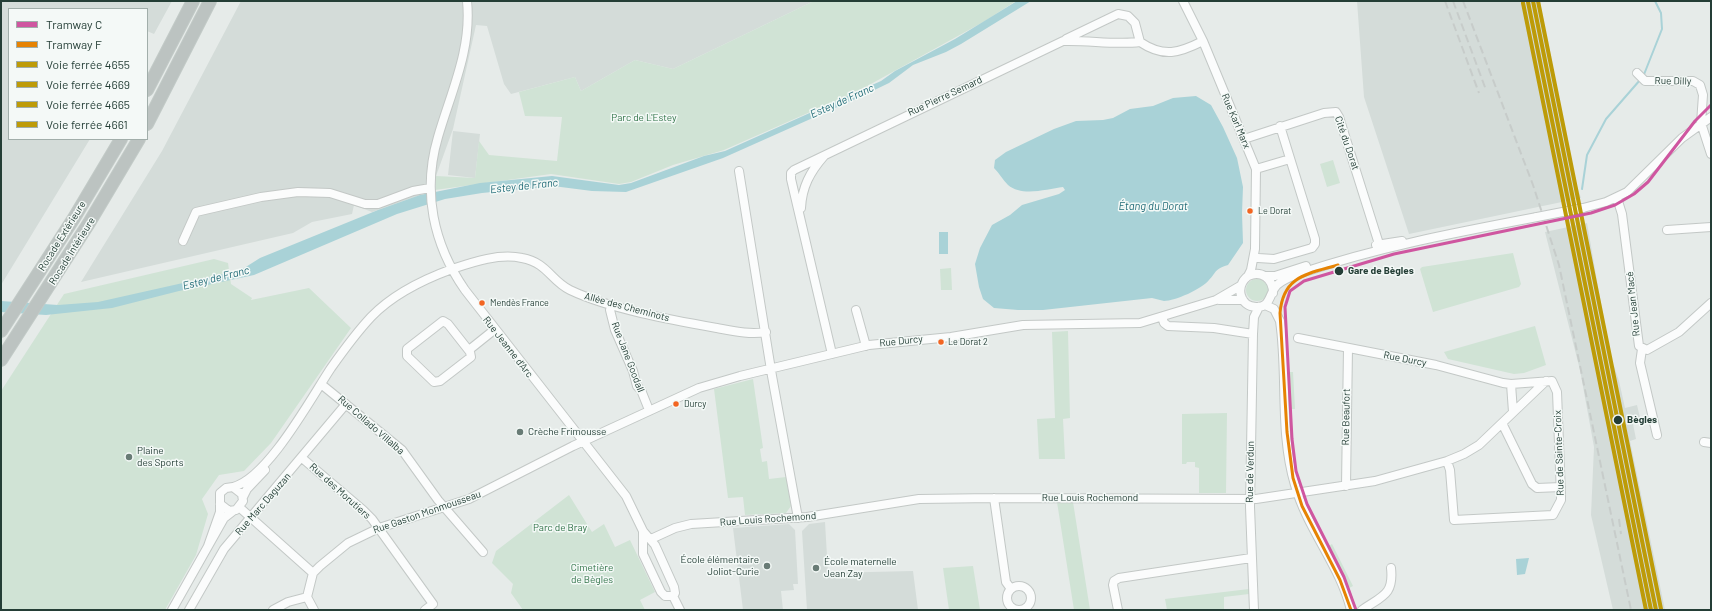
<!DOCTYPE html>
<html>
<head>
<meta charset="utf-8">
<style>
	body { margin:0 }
	#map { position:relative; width:1712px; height:611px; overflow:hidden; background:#e6ebe9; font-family:Barlow,sans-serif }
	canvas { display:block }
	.frame { position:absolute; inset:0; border:2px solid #243e36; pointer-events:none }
	.legend { position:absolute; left:8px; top:8px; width:140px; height:132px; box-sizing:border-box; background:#f4f9f7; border:1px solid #a1aeaa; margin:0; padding:5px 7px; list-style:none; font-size:12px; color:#243e36 }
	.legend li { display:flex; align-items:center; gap:8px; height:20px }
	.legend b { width:20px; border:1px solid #a1aeaa }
</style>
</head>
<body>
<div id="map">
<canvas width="1712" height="611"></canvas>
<div class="frame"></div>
<ul class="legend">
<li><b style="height:5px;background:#cf56a0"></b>Tramway C</li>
<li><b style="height:5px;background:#e68303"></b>Tramway F</li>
<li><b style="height:5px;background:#bd9b08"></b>Voie ferrée 4655</li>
<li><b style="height:5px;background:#bd9b08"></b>Voie ferrée 4669</li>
<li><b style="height:5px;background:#bd9b08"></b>Voie ferrée 4665</li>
<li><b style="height:5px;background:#bd9b08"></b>Voie ferrée 4661</li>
</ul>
</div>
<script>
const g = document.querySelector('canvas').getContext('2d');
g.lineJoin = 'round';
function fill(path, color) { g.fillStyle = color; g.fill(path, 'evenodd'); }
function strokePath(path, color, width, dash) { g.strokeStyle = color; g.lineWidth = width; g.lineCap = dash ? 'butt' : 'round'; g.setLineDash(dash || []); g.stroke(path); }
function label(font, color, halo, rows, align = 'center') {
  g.font = font + ' Barlow,sans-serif'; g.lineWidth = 3; g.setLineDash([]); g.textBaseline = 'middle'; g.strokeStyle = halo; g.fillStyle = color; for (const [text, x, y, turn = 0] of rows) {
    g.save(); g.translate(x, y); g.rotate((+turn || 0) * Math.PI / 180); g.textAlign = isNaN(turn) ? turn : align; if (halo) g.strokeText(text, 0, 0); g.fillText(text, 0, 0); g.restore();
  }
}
fill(new Path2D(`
	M1 1H172L154 34 147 31V9H9V139H90L1 285Z
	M241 1H814L673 69 635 60 581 91 575 77 511 94 504 84 487 26 476 25 453 129 436 176 435 190 372 212 354 205 352 214 312 222 293 233 81 282 162 151Z
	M1357 1H1540L1552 70 1577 186 1581 198 1409 234 1364 97Z
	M453 131 480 134 475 178 448 175Z
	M1587 223 1612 367 1614 366 1619 381 1625 408 1637 405 1641 422 1633 424 1636 439 1630 441 1665 610H1613L1591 515 1594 447 1580 370 1545 232Z
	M825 522 828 573 913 571 918 610H807L802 531 809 524Z
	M789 524 795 530 798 584H793L794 590 781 591 783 610H743L733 528Z`), '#d4dcd9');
fill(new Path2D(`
	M814 1H1016L985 21 860 90 724 150 673 165 631 182 619 184 551 174 435 190 436 176 475 178 479 141 489 155 557 161 562 117 525 116 519 92 575 77 581 91 635 60 673 69Z
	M1333 160 1340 183 1327 187 1320 164Z
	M1513 253 1521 284 1519 287 1433 312 1420 269 1422 267Z
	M214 259 228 263 231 284 252 298 251 300 309 288 351 328 271 443 244 471 219 475 202 499 208 514 196 555 165 610H1V391L64 294Z
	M951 268 952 290H941L940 269Z
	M1246 290a11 11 0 1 1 22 0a11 11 0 1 1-22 0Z
	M1535 326 1546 365 1524 373 1514 374 1448 359 1444 352Z
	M1068 331 1070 418 1063 419 1065 459H1039L1037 419 1055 418 1052 332Z
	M1287 372H1293L1295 409H1288Z
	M753 379 763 448 760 449 762 462 767 461 769 479 786 477 791 506 786 513 745 515 743 497 728 498 714 389Z
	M1227 413 1226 493H1199V468L1195 467V462H1187L1186 464H1182V414Z
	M569 495 592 532 604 524 615 547 630 540 655 592 640 600 645 610H523L511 593 513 584 492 563 496 551Z
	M1057 502H1073L1090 610H1074Z
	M1332 544 1353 586 1347 589 1327 547Z
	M973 566 980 610H949L943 568Z
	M1249 589V594L1224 597V610H1167L1165 599Z`), '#d0e3d5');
fill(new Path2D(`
	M1017 1H1031L961 44 946 52 913 65 889 83 862 96 723 158 626 192 592 191 553 186 482 193 445 199 397 214 254 275 179 291 112 308 46 315 1 312V301L58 305 98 302 241 270 260 258 378 210 420 195 480 183 552 176 619 185 631 183 704 156 725 151 881 81 895 71 955 39Z
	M1196 96 1211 105 1223 127 1237 158 1243 187 1242 213 1243 243 1228 265C1214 269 1217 272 1209 280 1202 289 1175 301 1164 301 1160 300 1156 299 1152 298L1043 310H1018L994 308 983 299 979 287 975 264 980 248 992 225 1010 215 1022 205 1059 194 1065 190 1063 187C1047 189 1022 197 1008 185 1003 180 999 173 994 168L995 160 1006 152 1054 129 1076 121 1103 120 1113 118 1130 109 1153 106 1173 98Z
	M939 232H948V254H939Z
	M1529 558 1525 574 1517 575 1516 559Z`), '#a9d2d7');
strokePath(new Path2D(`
	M1643 77 1662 29 1661 13 1655 1
	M1582 189 1587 155 1606 119 1640 80`), '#a9d2d7', 2);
const minor = new Path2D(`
	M467 1C472 49 451 92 438 137 422 191 433 244 465 290L626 496 643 531 655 545 674 587 675 593 673 596 680 610
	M1183 1 1203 41 1256 169 1255 249 1251 270 1248 276
	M1066 39 1118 14 1128 16 1135 23 1140 42
	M1637 73 1645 81H1693L1700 85 1703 95 1701 123 1711 154
	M1244 139 1324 113 1336 112 1339 117 1379 244
	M1256 169 1290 159
	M739 171 772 376 798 518
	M1617 198 1622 214 1639 346 1647 350 1679 332 1711 303
	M801 208C802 187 810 172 824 156
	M1583 208 1606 202 1627 192 1682 138 1711 117
	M1667 230 1711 227
	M183 241 196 212 261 197 298 192 330 193 365 204H378L413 191 430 188
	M1376 245 1402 241
	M1258 258 1274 259 1312 248 1315 244V239L1280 126
	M1265 276H1275L1306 266
	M1273 293C1273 278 1261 270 1248 276 1235 286 1239 306 1256 307 1271 308 1269 293 1277 285 1283 279 1293 276 1301 273 1378 247 1458 232 1537 217
	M1219 300H1243
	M612 304 610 310 615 330 633 371 637 386 641 390 649 410
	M1265 305 1274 309 1280 321C1288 375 1279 432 1295 485 1307 529 1340 565 1351 610
	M856 310 866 346
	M1162 317 1164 323 1168 326 1214 328 1253 334
	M443 321 448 324 470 352 471 357 440 381 434 382 407 356V349Z
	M1298 338 1436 365 1503 383 1511 384 1552 381 1557 392 1561 495V500L1553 515 1454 520 1450 470 1447 461
	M1642 349 1640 363 1657 435
	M469 350 494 330
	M832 354 791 179V173L794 170 1063 41C1089 40 1114 45 1140 42 1164 58 1179 53 1203 41
	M321 384 402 450 438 500 483 552
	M1511 384 1513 412
	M1502 423 1532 484 1537 488 1561 487
	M1704 442 1711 443
	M302 458 363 510 372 519 433 604 425 610
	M1346 486 1348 348
	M233 487C268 478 311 398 331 368 343 351 357 332 371 317 393 294 422 280 452 269 473 262 499 253 522 258 548 263 550 280 570 290 610 309 672 320 717 328 733 331 750 335 766 332
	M243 497 247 489 265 470
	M994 498 1006 582 1011 589
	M239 507 313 573
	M643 531V554L661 592 665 596H673
	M651 539 675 528 691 524 807 517 919 499 994 498 1256 499 1375 481 1447 461 1464 454 1479 445 1546 381
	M208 546 220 512V493L226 488 233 487 242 494 243 501 236 510 229 511 220 504
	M1007 598a12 12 0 1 1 24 0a12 12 0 1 1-24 0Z
	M172 610 224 518 233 511
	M189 610 224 549 346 404
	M273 610 288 602 307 597
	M314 610 307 597 313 573 320 566 348 543 379 528 469 499 573 446 699 388 740 376 869 345 951 337 1023 325 1140 323 1216 300 1240 286
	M1118 610 1113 585 1114 581 1119 578 1251 558
	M1254 610 1250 507 1253 334 1254 317 1259 307
	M1362 610C1382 596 1394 595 1391 568`);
const highway = new Path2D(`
	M147 90 193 1
	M147 124 210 1
	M1 331 74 218 121 139
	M1 360 89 223 139 139`);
strokePath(minor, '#c3c8c6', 10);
strokePath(highway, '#c2cac7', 14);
strokePath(minor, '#fbfcfc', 8);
strokePath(highway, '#bcc3c1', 12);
strokePath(new Path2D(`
	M1445 1 1479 93
	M1453 1 1486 90
	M1463 1 1533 185 1559 265 1631 610
	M1619 519 1621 534`), '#c7ccca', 2, [8, 4]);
const minorBridge = new Path2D(`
	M1537 217 1583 208`);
strokePath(minorBridge, '#c3c8c6', 10, []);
strokePath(minorBridge, '#fbfcfc', 8);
strokePath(new Path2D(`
	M1533 1 1656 610`), '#bd9b08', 4);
strokePath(new Path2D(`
	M1528 2 1651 610`), '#bd9b08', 4);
strokePath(new Path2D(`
	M1538 1 1661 609`), '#bd9b08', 4);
strokePath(new Path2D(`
	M1523 3 1646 610`), '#bd9b08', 4);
strokePath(new Path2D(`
	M1356 610 1344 577 1307 504 1296 471 1292 439 1285 307 1290 291 1304 281 1394 254 1591 213 1615 205 1634 194 1648 182 1695 121 1711 105`), '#cf56a0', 3);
strokePath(new Path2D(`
	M1338 265C1307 274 1283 276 1280 313L1287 432 1293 478 1302 506 1340 580 1351 610`), '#e68303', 3);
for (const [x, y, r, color] of [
	[1250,211,3.5,"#f26522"],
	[1339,271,5,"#243e36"],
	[482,303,3.5,"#f26522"],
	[941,342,3.5,"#f26522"],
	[676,404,3.5,"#f26522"],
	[1618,420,5,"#243e36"],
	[520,432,4,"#687b75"],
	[129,457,4,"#687b75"],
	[767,566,4,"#687b75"],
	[816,568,4,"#687b75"]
]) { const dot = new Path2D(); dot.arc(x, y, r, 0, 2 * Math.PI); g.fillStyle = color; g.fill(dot); strokePath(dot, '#f4f9f7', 1.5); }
label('9px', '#243e36', '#f4f9f7', [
	["Le Dorat",1258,211],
	["Mendès France",490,303],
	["Le Dorat 2",948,342],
	["Durcy",684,404]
], 'left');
label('10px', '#243e36', '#f4f9f7', [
	["Rue Dilly",1673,81,1],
	["Rue Pierre Semard",945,96,-25],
	["Rue Karl Marx",1236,121,67],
	["Cité du Dorat",1347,143,71],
	["Rocade Extérieure",62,236,-58],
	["Rocade Intérieure",72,251,-58],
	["Rue Jean Macé",1633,304,-96],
	["Allée des Cheminots",627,307,15],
	["Rue Durcy",901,341,-6],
	["Rue Jeanne d'Arc",508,347,52],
	["Rue Jane Goodall",628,357,69],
	["Rue Durcy",1405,359,11],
	["Rue Beaufort",1346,417,-89],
	["Rue Collado Villalba",371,425,41],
	["Rue de Sainte-Croix",1559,453,-92],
	["Rue de Verdun",1250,472,-89],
	["Rue des Morutiers",340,491,42],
	["Rue Louis Rochemond",1090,498],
	["Rue Marc Daguzan",263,504,-49],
	["Rue Gaston Monmousseau",427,512,-19],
	["Rue Louis Rochemond",768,519,-4]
]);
label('10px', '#307348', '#f4f9f7', [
	["Parc de L'Estey",644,118],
	["Parc de Bray",560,528],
	["Cimetière",592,568],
	["de Bègles",592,580]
]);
label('bold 10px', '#243e36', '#f4f9f7', [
	["Gare de Bègles",1348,271],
	["Bègles",1627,420]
], 'left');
label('10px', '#243e36', '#f4f9f7', [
	["Crèche Frimousse",528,432],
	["Plaine",137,451],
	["des Sports",137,463],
	["École élémentaire",759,560,"right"],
	["Joliot-Curie",759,572,"right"],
	["École maternelle",824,562],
	["Jean Zay",824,574]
], 'left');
label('italic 11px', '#206b77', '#f4f9f7', [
	["Estey de Franc",842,101,-24],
	["Estey de Franc",524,186,-6],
	["Étang du Dorat",1153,206],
	["Estey de Franc",216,278,-14]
]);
</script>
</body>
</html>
